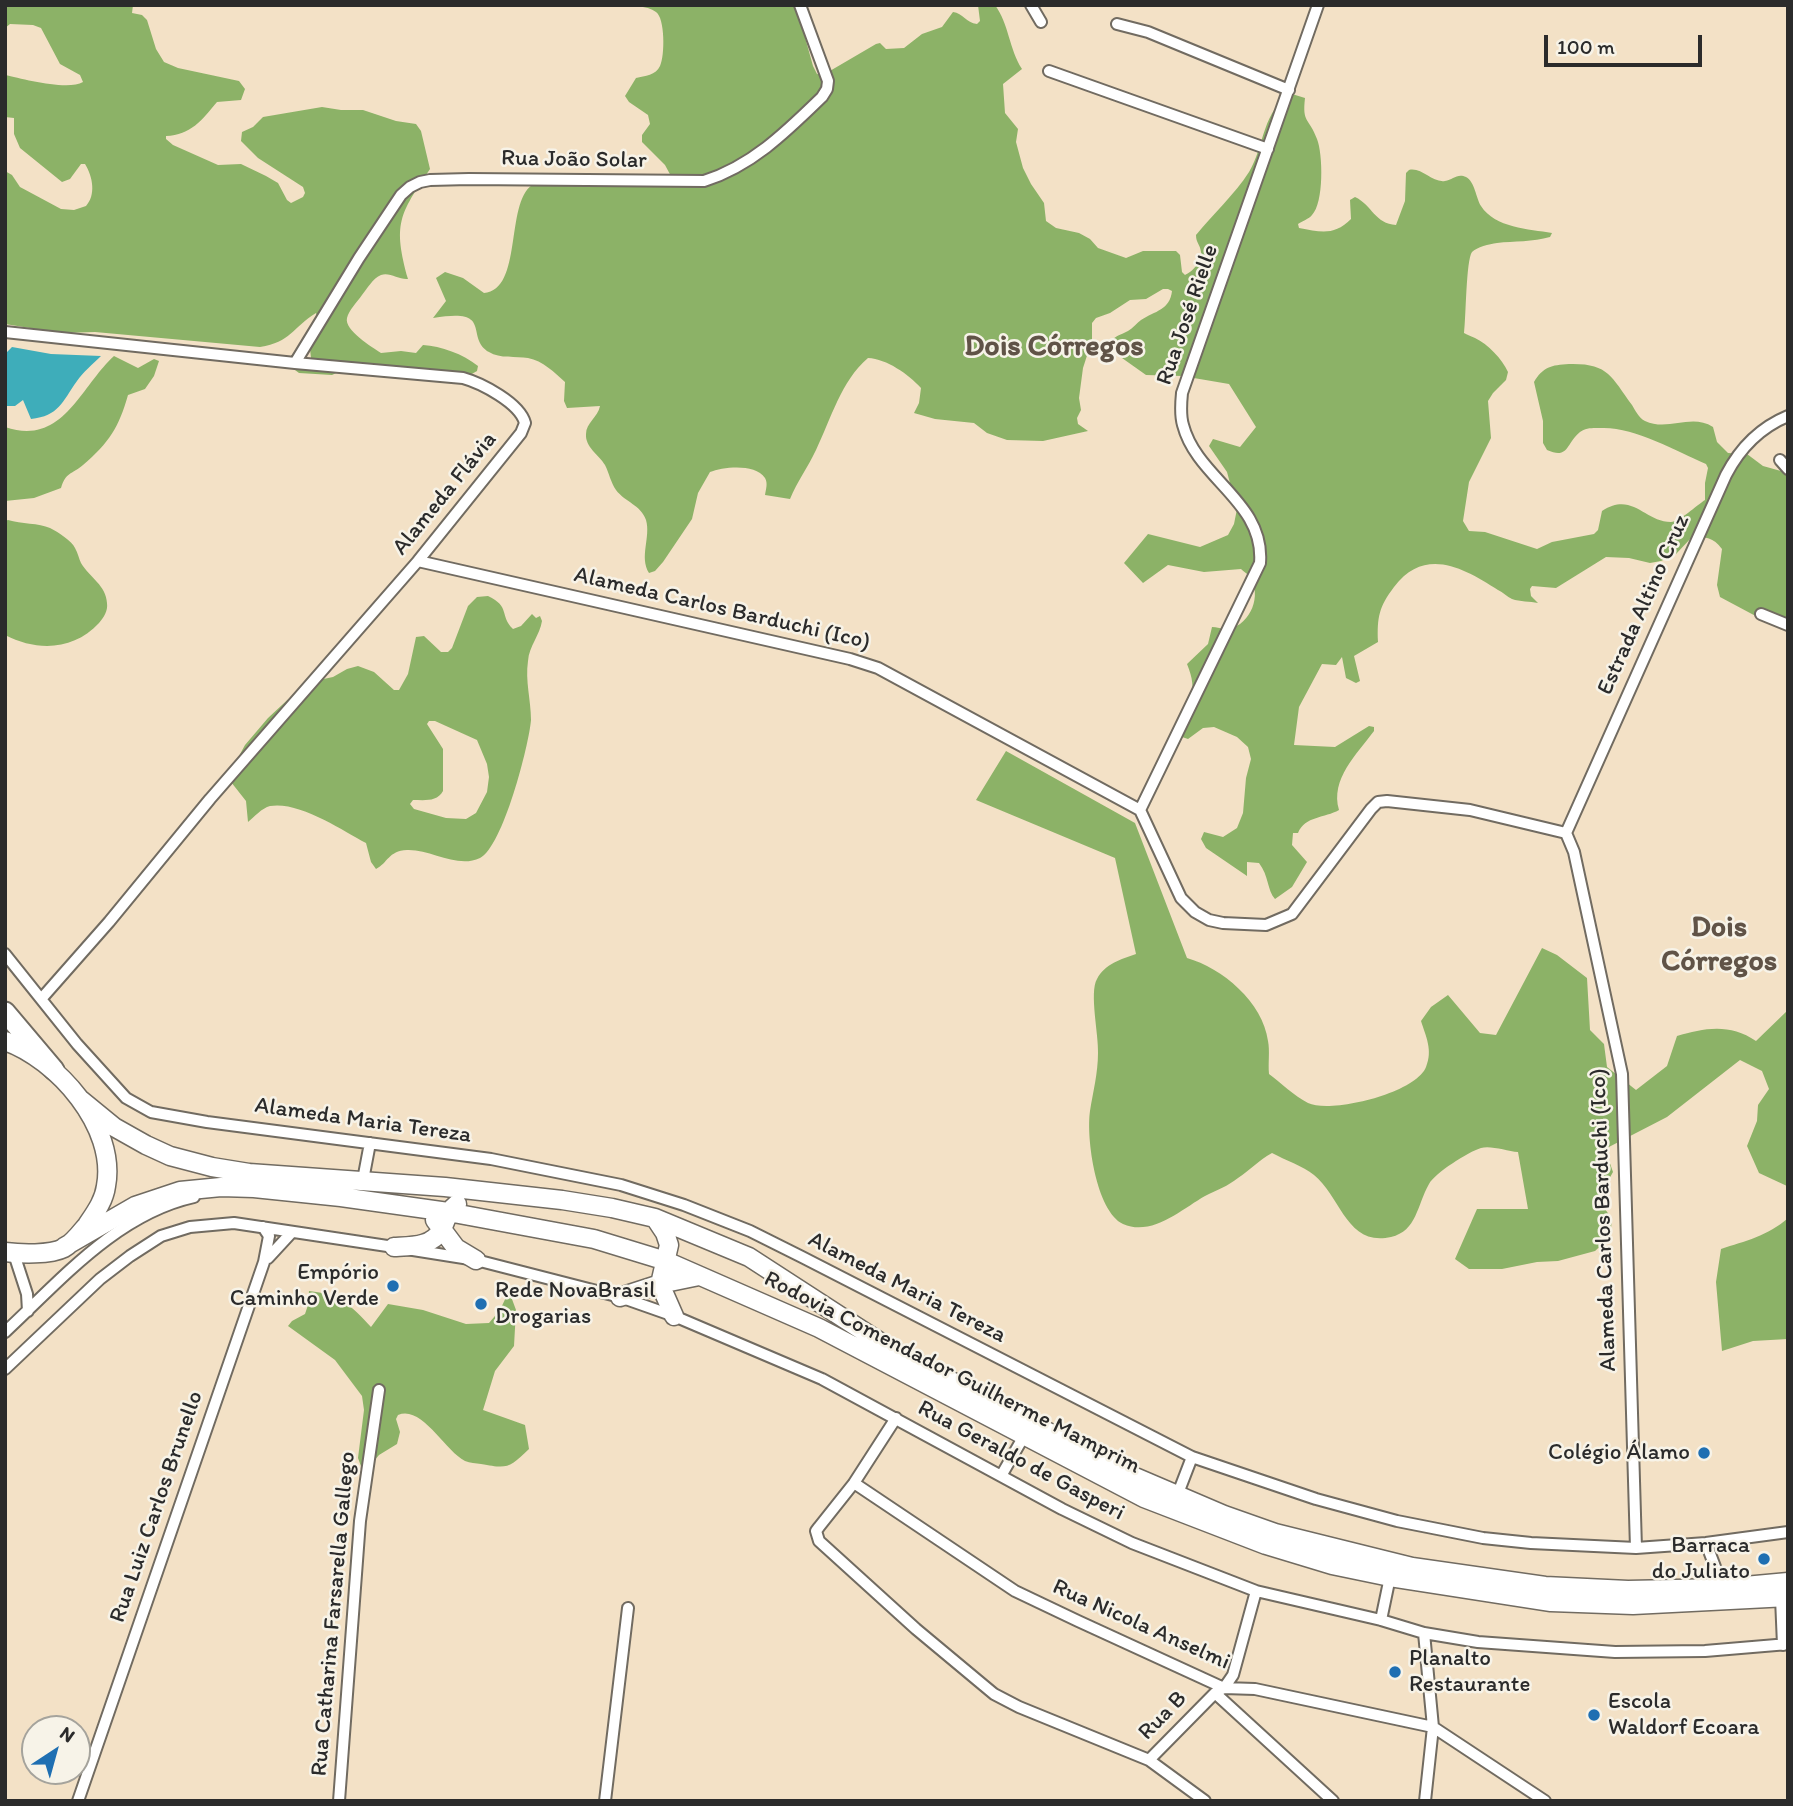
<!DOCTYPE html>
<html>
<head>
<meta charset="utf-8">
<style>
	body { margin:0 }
	#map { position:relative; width:1793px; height:1806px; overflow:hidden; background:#f3e1c6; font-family:Itim,sans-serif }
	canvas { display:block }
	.frame { position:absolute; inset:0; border:7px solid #2b2b2b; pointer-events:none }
	.north { position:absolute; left:21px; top:1715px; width:70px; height:70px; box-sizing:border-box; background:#f7f3e8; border:2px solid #a5a39c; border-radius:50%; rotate:36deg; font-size:19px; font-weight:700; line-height:28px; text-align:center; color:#2b2b2b }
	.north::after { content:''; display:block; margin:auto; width:24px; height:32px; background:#1f6fb2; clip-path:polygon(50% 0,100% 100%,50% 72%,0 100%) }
	.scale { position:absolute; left:1544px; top:35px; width:158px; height:32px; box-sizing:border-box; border:4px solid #2b2b2b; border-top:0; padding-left:9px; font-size:21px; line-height:24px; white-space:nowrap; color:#2b2b2b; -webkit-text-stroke:5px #f7f3e8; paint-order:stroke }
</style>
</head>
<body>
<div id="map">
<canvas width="1793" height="1806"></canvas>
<div class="frame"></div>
<div class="north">N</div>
<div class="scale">100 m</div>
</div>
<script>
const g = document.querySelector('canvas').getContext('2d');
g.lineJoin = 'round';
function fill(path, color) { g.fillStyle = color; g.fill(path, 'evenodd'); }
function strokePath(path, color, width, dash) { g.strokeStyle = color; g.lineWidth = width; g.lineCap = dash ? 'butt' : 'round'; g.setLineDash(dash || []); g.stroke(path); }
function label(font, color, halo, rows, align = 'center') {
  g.font = font + ' Itim,sans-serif'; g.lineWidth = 5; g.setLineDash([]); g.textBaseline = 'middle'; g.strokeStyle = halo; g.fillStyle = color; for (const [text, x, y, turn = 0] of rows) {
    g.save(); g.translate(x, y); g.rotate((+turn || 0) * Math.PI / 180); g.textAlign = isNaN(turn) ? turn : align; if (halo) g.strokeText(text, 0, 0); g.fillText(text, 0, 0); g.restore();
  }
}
fill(new Path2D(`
	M5 5H133L132 13 142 15 147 20 156 49 164 62 178 68 239 81 245 89 241 100 217 102C202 120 191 135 166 136V139L173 145 218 165 241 164 266 176 278 183 287 200 291 203 303 197 305 193 303 187 258 158 241 141 242 132 253 127 263 117 322 107 341 110H363L396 121 416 124 421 131 430 169C399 215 393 224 408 279 399 280 390 272 381 275 373 278 367 289 362 295 357 302 349 310 347 318 344 330 372 347 381 353L401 351 416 353 423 345C441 346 463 354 478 366L477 371 470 375 349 367 332 375 299 373 295 370V366L311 358 309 340 317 318 316 313C292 328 291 342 260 347L95 332 61 333 5 324V171L12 175 20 187 61 209 74 210 86 206C96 195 93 177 85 164H81L70 179 62 182 20 148 14 134V118L5 117V75C23 79 68 91 83 82L80 75 60 64 41 28 33 25 10 24 5 28Z
	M618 5H796L813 66 817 74 823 75 876 44 880 43 886 49 904 48 922 34 942 27 953 12C963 13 966 23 977 24L980 21 978 5H995C1009 24 1009 49 1022 69L1003 84 1005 113 1018 129 1016 142 1023 168 1031 184 1044 203 1046 221 1056 228 1079 233 1090 239 1098 248 1126 258 1143 251H1176L1180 255 1182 272 1185 275C1192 272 1203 261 1201 252 1200 244 1196 243 1196 235 1213 214 1235 194 1249 172 1265 146 1262 109 1292 94L1305 98C1302 124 1309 117 1317 139 1323 154 1324 203 1312 215 1309 219 1302 221 1298 224L1299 228C1321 232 1334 236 1351 219L1350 200 1355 197C1372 205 1375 224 1396 225L1405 201 1406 173 1409 170C1422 167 1432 183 1445 181 1453 180 1457 173 1466 177 1475 182 1476 198 1481 206 1495 228 1529 229 1552 233L1550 237C1533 242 1514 241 1497 243 1489 244 1477 247 1472 252 1466 260 1466 319 1464 333 1467 335 1471 336 1475 338 1488 344 1502 359 1508 372L1506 380 1493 393 1488 401 1491 438 1469 482 1463 521 1469 531 1485 532 1537 549 1552 542 1594 534 1598 530 1602 511C1633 491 1644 522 1671 522 1679 522 1697 505 1705 500V483L1708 468 1706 464C1676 451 1634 427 1602 428 1595 428 1586 427 1580 432 1566 443 1569 460 1547 450L1543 443V421L1534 382C1543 367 1551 365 1569 364 1608 363 1611 376 1632 405 1635 410 1639 418 1645 421 1668 432 1691 413 1713 427L1717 442 1728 453 1747 454 1763 466 1788 473V625L1765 621 1720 597 1717 585 1722 549C1713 537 1706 537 1692 537L1676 554 1661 561 1650 563 1629 558 1606 557 1556 588 1532 586 1530 589 1531 596 1538 603C1530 601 1520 602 1512 599 1507 597 1503 592 1498 590 1464 568 1425 546 1394 587 1379 607 1377 617 1378 642L1354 656 1360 681 1356 683 1346 678 1342 657 1336 665 1322 664 1299 707 1294 745 1335 747 1369 726 1374 727V731C1357 754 1330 779 1339 810 1325 818 1305 816 1298 833H1293L1292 845 1307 862 1292 887 1275 899C1267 890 1269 876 1259 863L1247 862V876L1206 848 1201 839 1204 832 1223 837 1237 828 1243 813 1246 778 1251 759 1248 747 1237 737 1214 727 1203 728 1188 739 1182 737 1179 729C1189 701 1199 693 1187 664L1208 644 1212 627C1217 627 1224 630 1229 629 1251 624 1262 595 1250 577 1247 573 1244 572 1241 569L1204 572 1168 565 1143 583 1124 563 1148 534 1200 547 1228 535 1234 524 1237 509 1227 472 1209 446 1213 439 1240 447 1256 427 1229 384 1182 376 1146 375 1122 358 1110 343C1115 335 1121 335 1128 331 1133 328 1137 323 1141 320 1155 311 1170 310 1172 291L1168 289H1163L1146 299 1130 300 1110 313 1096 318 1092 323V340L1083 368 1079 398 1081 410 1077 418 1078 424 1088 431 1043 441 1007 440 987 433 974 423 935 419 914 413 919 403 921 388C908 374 887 359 868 358 841 381 831 419 816 450 808 467 797 482 790 499L765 495C766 489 768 483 765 478 755 463 723 467 710 472L698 493 692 519 663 562 655 571 649 573C639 557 651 537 646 520 641 505 625 502 616 490 611 483 609 473 605 465 599 455 585 447 586 434 586 423 598 417 600 406L567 408 564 401 565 382C554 372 543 361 528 358 516 356 500 359 489 352 464 337 495 307 433 318L446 301 436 278 445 272 463 278 484 293C523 290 505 204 532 185 544 177 586 174 602 174 611 175 620 179 628 180 642 182 658 179 672 178L665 165 642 142V135L650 124 648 115 629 102 625 96 636 78C645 76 656 75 660 66 665 56 665 18 656 12 647 5 629 6 618 5Z
	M114 356 138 368 154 359 159 361 154 376 145 389 128 395C119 427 109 443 83 465 71 475 66 472 61 488L34 498 5 501V427C63 447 80 387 114 356Z
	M8 520C21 524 39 523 50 528 58 532 72 541 75 548 78 553 79 559 81 563 90 578 106 585 107 603 108 611 104 617 99 623 74 650 38 652 5 635V521Z
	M488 596C511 607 499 615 513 629L521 626 532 614 536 618 540 616 542 621C540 635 529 646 528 661 525 681 531 700 531 720 529 745 503 847 480 858 457 869 431 849 407 850 388 851 388 863 376 869L371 862 366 843C342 830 299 801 270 806 262 808 254 817 248 822L246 801 231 782 239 756 245 745 268 718 297 691 314 681 333 677 347 669 358 666 374 672 394 690H399L408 674 416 637 424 636 441 652H448L452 648 468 606 477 597ZM429 721H435L477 740 487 764 489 777 487 792 476 813 466 819 446 818 414 809 410 804 413 800C425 800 437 802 443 791V749L427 724Z
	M1006 751 1135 823 1187 958C1222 968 1263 1002 1268 1041 1270 1051 1268 1063 1269 1074 1281 1083 1294 1096 1308 1103 1331 1114 1416 1093 1426 1067 1433 1050 1426 1037 1421 1021L1431 1007 1448 995 1480 1033 1496 1035 1542 948 1557 955 1587 978 1590 1030 1604 1044 1607 1067 1636 1090 1667 1066 1677 1036C1704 1028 1730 1023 1756 1041L1788 1010V1191L1787 1186 1759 1173 1747 1146 1757 1121 1758 1105 1769 1089 1762 1071 1740 1060 1667 1117 1605 1149 1613 1172 1598 1199 1612 1219 1610 1237 1595 1251 1558 1261 1537 1262 1502 1269H1469L1455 1259 1477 1209H1528L1518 1152C1507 1151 1490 1145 1481 1148 1468 1152 1435 1173 1429 1184 1417 1205 1417 1231 1391 1237 1347 1247 1341 1197 1314 1175 1303 1166 1285 1160 1272 1153 1259 1160 1250 1170 1238 1178 1228 1186 1217 1190 1205 1196 1182 1209 1152 1237 1123 1224 1096 1211 1086 1138 1090 1111 1093 1092 1098 1073 1098 1053 1099 1036 1089 992 1097 979 1105 964 1121 959 1136 954L1115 858 976 800Z
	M1788 1218V1339L1753 1341 1722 1351 1716 1282 1721 1249C1745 1241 1768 1236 1788 1218Z
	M309 1291C339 1294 351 1305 371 1327L388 1304 423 1310 466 1324 489 1323 500 1310 509 1291 516 1310 514 1346 495 1371 483 1410 525 1425 529 1449C509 1468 508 1469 481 1464 476 1463 470 1463 465 1461 444 1450 422 1405 398 1415L396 1419 400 1432 397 1444 379 1455 368 1468 362 1469 358 1458 364 1410 362 1396 335 1360 288 1326 292 1321 305 1314 308 1305Z`), '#8cb267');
fill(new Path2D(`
	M12 347 51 354 101 356C93 364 83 372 77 381 62 402 59 416 31 419L23 400 15 406H5V354Z`), '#3eadba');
const minor = new Path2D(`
	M1031 5 1041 22
	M1117 24 1148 32 1289 90
	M1049 71 1268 149
	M5 332 295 363 463 378C481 383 520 403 525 423L521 433 418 561 210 799 109 922 42 998
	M295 363 359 258 401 195 410 187 420 182 430 180 469 179 704 181C752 166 787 131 822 97L827 89 828 81 800 5
	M1780 460 1788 469
	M418 561 850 659 878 668 1140 810 1181 898 1195 912 1209 920 1223 923 1266 925 1292 914 1371 809 1378 802 1387 801 1470 810 1566 833
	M1761 614 1788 625
	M1140 810 1260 563C1265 502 1197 479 1183 425 1180 415 1181 403 1182 393L1318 5
	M1566 833 1574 852 1622 1074 1636 1548
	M1566 833 1726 475C1740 448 1759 428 1788 416
	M5 954 77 1044 126 1098 151 1112 207 1122 491 1159 621 1185 684 1205 750 1231 802 1257 1192 1457 1316 1499 1397 1521 1483 1538 1531 1543 1636 1548 1706 1543 1788 1532
	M363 1180 370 1143
	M14 1254 27 1294 28 1311
	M268 1258 292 1232
	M5 1332C61 1280 117 1214 194 1197
	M5 1369 100 1279 130 1256 161 1236 190 1227 234 1223 394 1247 476 1260 620 1297 674 1316 822 1379 1062 1509 1132 1543 1256 1591 1381 1620 1424 1633 1478 1642 1615 1652 1705 1651 1788 1644
	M896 1418 854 1483 819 1527 816 1531 819 1541 916 1629 994 1694 1019 1707 1149 1760 1205 1801
	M1001 1476 1024 1436
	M854 1483 1015 1591 1078 1621 1224 1688 1255 1689 1433 1727 1545 1801
	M1177 1496 1192 1457
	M1706 1543 1723 1588
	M1781 1598 1783 1645
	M1381 1620 1390 1577
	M1424 1633 1433 1727 1425 1801
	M1215 1693 1333 1801
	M1149 1760 1215 1693 1224 1688 1233 1675 1256 1591
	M78 1801 264 1262 269 1236 263 1227
	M339 1801 360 1521 379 1390
	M605 1801 628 1608`);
const primary = new Path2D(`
	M5 1041C57 1059 117 1127 106 1186 104 1201 95 1213 87 1225 81 1232 73 1243 64 1248 50 1255 21 1254 5 1252
	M81 1100 114 1127 146 1145 170 1156 212 1167 249 1173 445 1187 562 1200 612 1208 655 1218 749 1257 894 1351 1128 1474 1224 1515 1275 1533 1412 1567 1545 1586 1628 1590 1723 1588 1788 1582
	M655 1218 665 1233 669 1245 660 1284 674 1316
	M435 1220 456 1248 476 1260
	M64 1247 135 1206 180 1191 221 1187 254 1188 341 1197 448 1212 594 1239 666 1261 819 1328 1144 1498 1266 1545 1332 1565 1390 1577 1551 1602 1633 1605 1788 1597
	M394 1247C412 1246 432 1247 442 1229 448 1217 446 1213 457 1204
	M620 1297 660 1284 699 1276`);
const motorway = new Path2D(`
	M5 1012 54 1070`);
strokePath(minor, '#716b61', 14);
strokePath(primary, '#716b61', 21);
strokePath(motorway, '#716b61', 23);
strokePath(minor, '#fff', 10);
strokePath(primary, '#fff', 18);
strokePath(motorway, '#fff', 19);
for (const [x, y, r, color] of [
	[393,1286,7,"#1f6fb2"],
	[481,1304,7,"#1f6fb2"],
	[1704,1453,7,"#1f6fb2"],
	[1764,1559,7,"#1f6fb2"],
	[1395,1672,7,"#1f6fb2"],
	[1594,1715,7,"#1f6fb2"]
]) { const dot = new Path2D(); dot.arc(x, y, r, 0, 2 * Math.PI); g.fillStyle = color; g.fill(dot); strokePath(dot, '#f7f3e8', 2.5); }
label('23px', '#2b2b2b', '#f7f3e8', [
	["Rua João Solar",574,160,1],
	["Rua José Rielle",1188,315,-71],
	["Alameda Flávia",445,494,-51],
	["Estrada Altino Cruz",1644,605,-66],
	["Alameda Carlos Barduchi (Ico)",722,609,13],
	["Alameda Maria Tereza",363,1121,8],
	["Alameda Carlos Barduchi (Ico)",1604,1220,-92],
	["Alameda Maria Tereza",907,1288,27],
	["Rodovia Comendador Guilherme Mamprim",952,1373,27],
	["Rua Geraldo de Gasperi",1021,1461,28],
	["Rua Luiz Carlos Brunello",157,1507,-71],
	["Rua Catharina Farsarella Gallego",334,1614,-85],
	["Rua Nicola Anselmi",1141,1625,24],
	["Rua B",1163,1716,-46]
]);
label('23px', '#2b2b2b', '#f7f3e8', [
	["Empório",379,1273],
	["Caminho Verde",379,1299],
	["Rede NovaBrasil",495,1291,"left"],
	["Drogarias",495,1317,"left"],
	["Colégio Álamo",1690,1453],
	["Barraca",1750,1546],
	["do Juliato",1750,1572],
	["Planalto",1409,1659,"left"],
	["Restaurante",1409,1685,"left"],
	["Escola",1608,1702,"left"],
	["Waldorf Ecoara",1608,1728,"left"]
], 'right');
label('bold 30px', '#605347', '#f7f3e8', [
	["Dois Córregos",1054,347],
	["Dois",1719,928],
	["Córregos",1719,962]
]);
</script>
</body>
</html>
